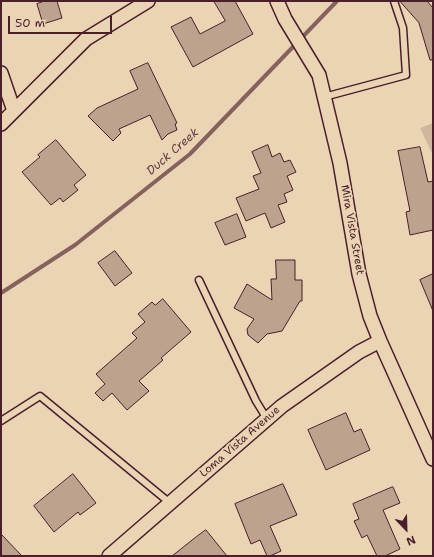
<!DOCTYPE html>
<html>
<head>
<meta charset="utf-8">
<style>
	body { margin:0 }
	#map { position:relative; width:434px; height:557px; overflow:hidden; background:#ead4b3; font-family:"Shantell Sans",sans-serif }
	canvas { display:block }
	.frame { position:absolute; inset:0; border:2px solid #4a1f2b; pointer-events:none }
	.north { position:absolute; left:386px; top:509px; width:40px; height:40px; -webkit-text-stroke:3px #ead4b3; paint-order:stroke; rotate:157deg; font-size:11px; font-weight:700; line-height:16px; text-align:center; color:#4a1f2b }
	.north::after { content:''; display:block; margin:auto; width:14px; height:18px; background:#4a1f2b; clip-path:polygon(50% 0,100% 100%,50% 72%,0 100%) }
	.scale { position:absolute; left:8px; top:16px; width:104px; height:18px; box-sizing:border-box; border:2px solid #4a1f2b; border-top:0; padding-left:5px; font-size:12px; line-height:14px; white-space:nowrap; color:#4a1f2b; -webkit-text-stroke:3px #ead4b3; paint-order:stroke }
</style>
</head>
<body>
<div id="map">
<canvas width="434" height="557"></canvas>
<div class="frame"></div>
<div class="north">N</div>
<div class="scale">50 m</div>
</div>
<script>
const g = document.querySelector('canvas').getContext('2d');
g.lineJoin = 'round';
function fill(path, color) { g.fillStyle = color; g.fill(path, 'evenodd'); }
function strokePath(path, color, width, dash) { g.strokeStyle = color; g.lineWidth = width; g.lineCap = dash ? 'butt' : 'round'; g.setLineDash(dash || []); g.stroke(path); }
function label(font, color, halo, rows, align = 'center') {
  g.font = font + ' "Shantell Sans",sans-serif'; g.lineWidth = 3.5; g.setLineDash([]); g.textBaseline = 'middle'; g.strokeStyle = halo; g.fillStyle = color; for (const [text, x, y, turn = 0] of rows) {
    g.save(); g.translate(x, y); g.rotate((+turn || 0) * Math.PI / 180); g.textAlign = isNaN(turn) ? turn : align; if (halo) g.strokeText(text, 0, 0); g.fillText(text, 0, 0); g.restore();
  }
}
fill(new Path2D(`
	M433 123V155L420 128Z`), '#cfb69d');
strokePath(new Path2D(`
	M1 293 75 245 190 154 337 1`), '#85625d', 4);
const building = new Path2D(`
	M45 1H57L62 18 43 24 37 4Z
	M214 1H235L253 34 193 67 171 27 191 17 200 34 225 21Z
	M400 1H427L433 8V60H430L419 23Z
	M148 63 177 123 175 124 177 130 168 134 162 140 150 115 119 129 121 133 113 141 88 116 97 108 138 89 130 71Z
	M56 140 86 175 74 185 78 190 63 202 60 198 51 205 22 172 40 157 38 155Z
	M268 145 272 157 280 153 284 162 290 160 296 172 287 176 293 190 284 194 287 202 278 205 285 222 271 228 265 213 246 221 236 198 259 189 253 176 261 173 252 152Z
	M420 147 428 182 433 181V230L410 235 406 212 410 211 398 151Z
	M237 214 246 237 225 245 215 223Z
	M115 251 132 273 115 286 98 263Z
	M276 260H295V280H302V301H300L282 331 267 334 258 343 248 335 247 329 254 319 234 308 247 284 272 300 271 279H276Z
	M433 274V311L420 280Z
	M163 299 191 332 161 358 163 360 139 381 149 391 127 410 112 393 103 401 95 393 105 384 96 374 137 338 132 333 145 322 138 314 152 302 155 305Z
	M346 413 354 432 361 429 370 450 326 470 308 430Z
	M73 474 96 503 80 515 78 512 54 532 34 506Z
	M283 484 297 515 270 526 281 551 270 556H267L260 540 251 544 235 504Z
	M393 487 400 503 383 510 400 549 385 556H377L367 535 362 538 354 521 359 519 353 504Z
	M206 530 227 556H172L196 537Z
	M1 534 22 556H1Z`);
fill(building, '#bda28d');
strokePath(building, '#4a1f2b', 1);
const lane = new Path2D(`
	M324 97 406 75 403 28 394 1
	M199 280 256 401 267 419
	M1 421 40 396 170 503`);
const street = new Path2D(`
	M277 1 285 19 319 75 340 163 359 274 370 316 380 341 433 459
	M1 73 14 111
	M1 124 86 39 148 1
	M109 556 282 406 359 352 380 341`);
strokePath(lane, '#4a1f2b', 9);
strokePath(street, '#4a1f2b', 16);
strokePath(lane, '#ead4b3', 6);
strokePath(street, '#ead4b3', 13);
label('11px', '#4a1f2b', '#ead4b3', [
	["Mira Vista Street",352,230,80],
	["Loma Vista Avenue",240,442,-41]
]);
label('italic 12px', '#633b40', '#ead4b3', [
	["Duck Creek",173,152,-41]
]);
</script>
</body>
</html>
